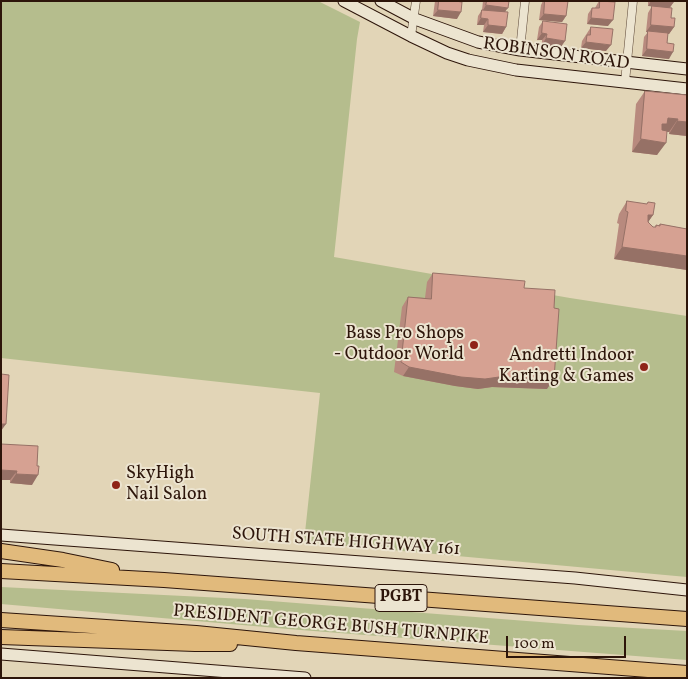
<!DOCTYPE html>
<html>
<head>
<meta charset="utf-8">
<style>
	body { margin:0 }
	#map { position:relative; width:688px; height:679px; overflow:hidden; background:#e2d5b7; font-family:Vollkorn,serif }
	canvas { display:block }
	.frame { position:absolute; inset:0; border:2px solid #2d150a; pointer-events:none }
	.scale { position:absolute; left:506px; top:636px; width:120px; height:22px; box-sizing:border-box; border:2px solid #2d150a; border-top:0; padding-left:6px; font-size:15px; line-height:18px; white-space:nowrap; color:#2d150a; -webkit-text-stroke:4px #ece4d0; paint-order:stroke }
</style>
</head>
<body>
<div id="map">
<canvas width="688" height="679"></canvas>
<div class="frame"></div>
<div class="scale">100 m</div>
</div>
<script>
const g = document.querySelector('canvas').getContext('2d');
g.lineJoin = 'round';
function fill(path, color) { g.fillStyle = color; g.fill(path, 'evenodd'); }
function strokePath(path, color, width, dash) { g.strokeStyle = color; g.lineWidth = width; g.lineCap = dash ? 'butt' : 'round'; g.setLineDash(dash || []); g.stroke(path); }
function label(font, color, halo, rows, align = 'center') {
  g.font = font + ' Vollkorn,serif'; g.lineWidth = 4; g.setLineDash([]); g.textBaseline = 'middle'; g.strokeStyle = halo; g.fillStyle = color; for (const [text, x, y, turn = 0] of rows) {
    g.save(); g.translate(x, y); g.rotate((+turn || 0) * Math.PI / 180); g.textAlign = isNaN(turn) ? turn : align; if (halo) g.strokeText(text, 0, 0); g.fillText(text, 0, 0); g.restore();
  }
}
fill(new Path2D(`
	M1 1H318L360 22 357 39 334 257 570 298 687 316V577L304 542 320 393 1 358Z
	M1 587 245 599 578 625 687 631V660L288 629 1 604Z`), '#b5bd8d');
const street = new Path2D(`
	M411 36 416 1
	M520 50 525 1
	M625 82 633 1`);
const secondary = new Path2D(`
	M344 1 411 36 447 53 468 60 516 70 687 89
	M381 1 415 19 478 42 520 50 687 69
	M1 535 575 578 687 590
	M1 654 305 678`);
const highway = new Path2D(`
	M1 551 63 560 112 570
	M1 571 164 580 687 619
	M1 620 196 633 296 643 687 673
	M1 637 195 644H230`);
strokePath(street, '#5a4535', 9);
strokePath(secondary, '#2d150a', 13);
strokePath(highway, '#2d150a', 16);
strokePath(street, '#ece4d0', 8);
strokePath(secondary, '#ece4d0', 11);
strokePath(highway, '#e1ba7c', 14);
fill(new Path2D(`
	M435 1H455L457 19 433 16Z
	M483 1H509L505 12 506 27 502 34 483 32 484 25H477L478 16 482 10Z
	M543 1H568L566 16 562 22 539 20 541 5Z
	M599 1H609L608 26 587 24 588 14 592 8H595Z
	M648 1H674L670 8 671 18 674 27 669 34H668L667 43 669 59 642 56 644 37 648 32H646L648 13 652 6H648Z
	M543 21 561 47 542 45V40H537L539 27Z
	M591 27 606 51 581 48 582 41Z
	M645 91 687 95V136L669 134V132H667L657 155 632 152 636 104Z
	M627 201 653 215 648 222 653 227H655L656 225H659L660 224 687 229V270L614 259 619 224 617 223 619 214Z
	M433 273 524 288 547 389 492 387 478 389 455 386 403 376 394 372 402 307 408 297 425 298 427 282Z
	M1 444 32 485 10 483V480H1Z`), '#b88a7e');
fill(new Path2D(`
	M651 1H670L674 2 669 8 648 6Z
	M486 5 508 8 503 14 482 12Z
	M438 10 461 12 457 19 433 16Z
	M544 14 566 16 562 22 539 20Z
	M481 18 488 19 484 25H477Z
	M591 18 613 20 608 26 587 24Z
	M488 25 506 27 502 34 483 32Z
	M651 25 674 27 669 34 646 32Z
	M542 33 547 34 542 40H537Z
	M546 38 565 41 561 47 542 45Z
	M586 42 611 45 606 51 581 48Z
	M647 49 673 52 669 59 642 56Z
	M668 118 678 119 669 132 663 131 659 137 662 124Z
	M677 121 687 122V136L669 134Z
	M641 139 666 143 657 155 632 152Z
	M648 215H653L644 228Z
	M622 247 687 256V270L614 259Z
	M409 367 499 377 554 379 547 389 492 387 478 389 455 386 403 376Z
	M1 424H6L1 431Z
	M1 470 17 471 10 480H1Z
	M16 474 38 475 32 485 10 483Z`), '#967166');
const building = new Path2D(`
	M439 1H455L462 2 461 12 438 10Z
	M487 1H509L508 8 486 5Z
	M545 1H568L566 16 544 14Z
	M600 1 615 2 613 20 591 18 592 8H599Z
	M652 6 672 8 671 18H675L674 27 651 25Z
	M482 10 508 12 506 27 488 25V19L481 18Z
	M543 21 567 24 565 41 546 38 547 34 542 33Z
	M591 27 613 29 611 45 586 42 587 35H590Z
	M648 31 668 33 667 43 674 44 673 52 647 49Z
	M645 91 687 95V122L677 121 678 119 668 118 667 124H662V130L667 131 666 143 641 139Z
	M627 201 647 204 648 202 655 203 653 215H648V222L653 227H656V225L660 226V224L687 229V256L622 247 628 212 626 211Z
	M433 273 525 281 524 288 555 290 554 308 559 309 554 379 499 377 485 379 461 377 409 367 401 362 408 297 431 299Z
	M1 374 9 375 6 424H1Z
	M1 444 38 446 37 466H39L38 475 16 474 17 471 1 470Z`);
fill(building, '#d6a192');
strokePath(building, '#967166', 1);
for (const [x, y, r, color] of [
	[474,345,5,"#8f2418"],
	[644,367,5,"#8f2418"],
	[116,485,5,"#8f2418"]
]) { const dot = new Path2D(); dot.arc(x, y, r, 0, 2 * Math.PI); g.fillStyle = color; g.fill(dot); strokePath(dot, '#ece4d0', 2); }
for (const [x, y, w] of [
	[401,598,52]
]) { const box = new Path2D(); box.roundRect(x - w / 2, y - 13.5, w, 27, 4); g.fillStyle = '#ece4d0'; g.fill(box); strokePath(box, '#2d150a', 1); }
label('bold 16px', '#2d150a', null, [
	["PGBT",401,598]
]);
label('18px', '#2d150a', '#ece4d0', [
	["ROBINSON ROAD",556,55,8],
	["SOUTH STATE HIGHWAY 161",346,543,4],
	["PRESIDENT GEORGE BUSH TURNPIKE",331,626,5]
]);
label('18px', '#2d150a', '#ece4d0', [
	["Bass Pro Shops",464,335],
	["- Outdoor World",464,356],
	["Andretti Indoor",634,357],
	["Karting & Games",634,378],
	["SkyHigh",126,475,"left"],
	["Nail Salon",126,496,"left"]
], 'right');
</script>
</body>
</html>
